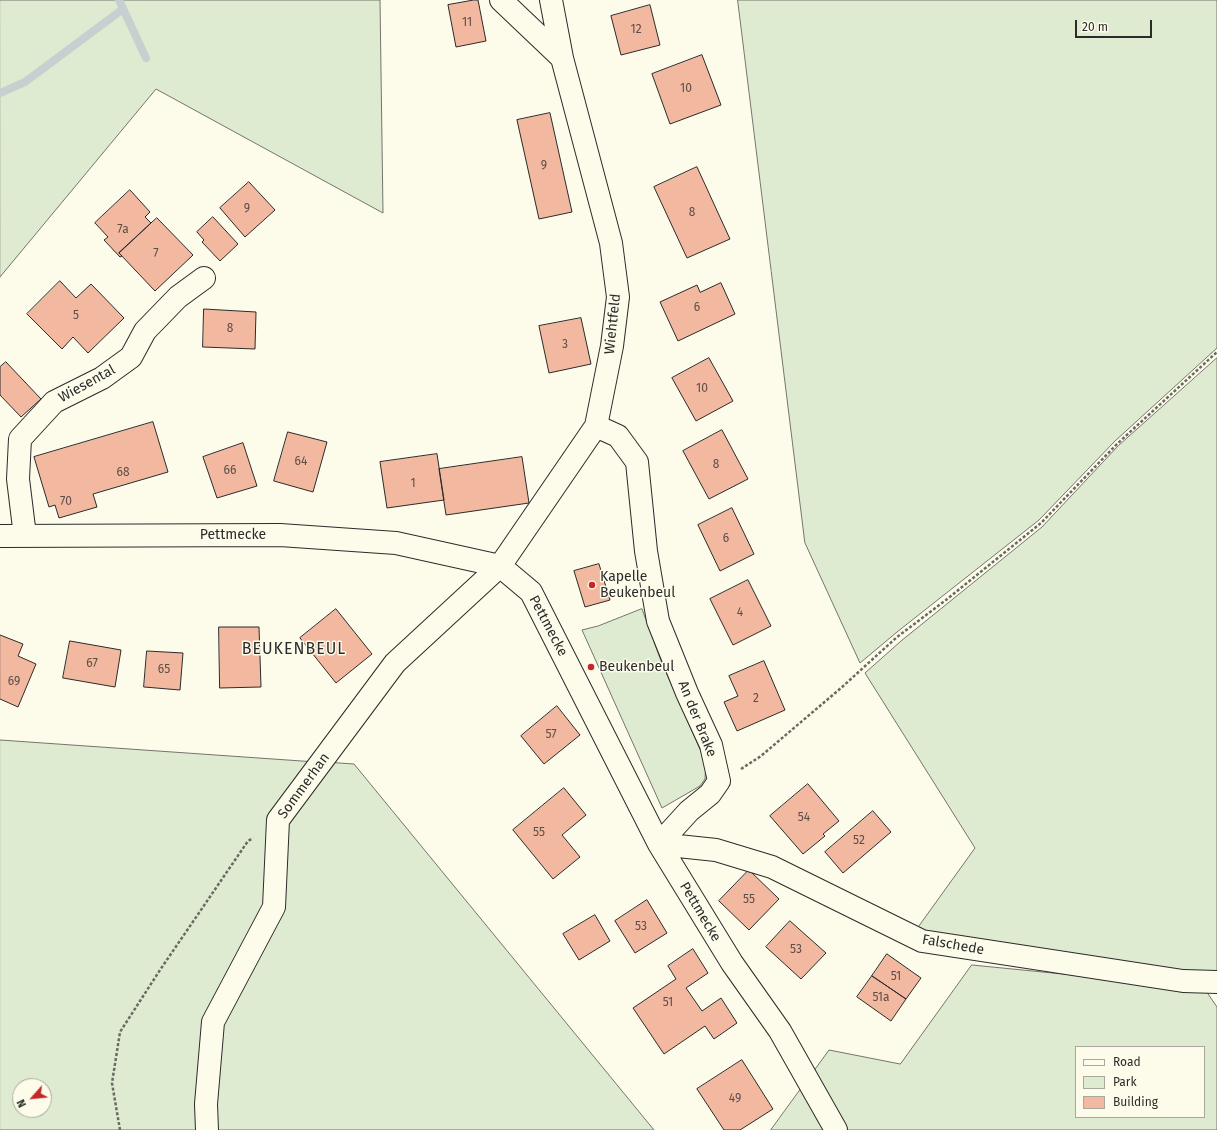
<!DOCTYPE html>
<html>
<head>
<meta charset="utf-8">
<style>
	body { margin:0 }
	#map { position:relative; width:1217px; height:1130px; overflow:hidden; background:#fdfbea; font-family:"Fira Sans",sans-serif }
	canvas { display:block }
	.legend { position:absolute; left:1075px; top:1046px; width:130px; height:72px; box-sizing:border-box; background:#fdfbea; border:1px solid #a9a89e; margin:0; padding:5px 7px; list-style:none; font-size:12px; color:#2b2b2b }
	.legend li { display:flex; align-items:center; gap:8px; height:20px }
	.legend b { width:20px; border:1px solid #a9a89e }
	.north { position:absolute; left:12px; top:1078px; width:40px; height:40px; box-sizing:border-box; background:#fdfbea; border:1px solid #a9a89e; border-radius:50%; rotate:243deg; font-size:11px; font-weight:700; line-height:16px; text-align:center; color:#2b2b2b }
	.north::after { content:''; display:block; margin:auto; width:14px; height:18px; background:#c62828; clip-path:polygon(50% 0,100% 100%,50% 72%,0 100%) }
	.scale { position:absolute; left:1075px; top:20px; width:77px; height:18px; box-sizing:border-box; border:2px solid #2b2b2b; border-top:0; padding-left:5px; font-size:12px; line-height:14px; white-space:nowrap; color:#2b2b2b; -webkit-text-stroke:3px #fdfbea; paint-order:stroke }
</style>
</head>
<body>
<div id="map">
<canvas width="1217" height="1130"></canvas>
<ul class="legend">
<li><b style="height:5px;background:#fdfbea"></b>Road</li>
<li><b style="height:11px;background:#deebd1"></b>Park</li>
<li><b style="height:11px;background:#f2b8a0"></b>Building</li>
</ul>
<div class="north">N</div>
<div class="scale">20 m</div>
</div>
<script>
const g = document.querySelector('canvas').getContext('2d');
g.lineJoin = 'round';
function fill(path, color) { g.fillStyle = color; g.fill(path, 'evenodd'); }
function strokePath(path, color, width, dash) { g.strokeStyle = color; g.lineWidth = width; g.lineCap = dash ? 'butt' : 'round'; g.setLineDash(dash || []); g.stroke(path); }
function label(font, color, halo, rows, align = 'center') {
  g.font = font + ' "Fira Sans",sans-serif'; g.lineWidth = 3; g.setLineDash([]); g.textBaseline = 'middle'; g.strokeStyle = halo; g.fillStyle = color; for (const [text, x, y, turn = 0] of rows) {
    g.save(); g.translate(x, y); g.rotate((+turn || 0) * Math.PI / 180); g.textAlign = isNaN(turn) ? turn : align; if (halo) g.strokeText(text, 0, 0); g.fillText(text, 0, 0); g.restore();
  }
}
const green = new Path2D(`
	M0 0H380L383 213 156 89 0 277Z
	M738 0H1217V348L1115 441 1039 520 897 632 860 663 805 543Z
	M1217 358V976L916 930 975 848 865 673 901 641 1042 527 1118 446Z
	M642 609 661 661 706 763 705 779 700 786 662 808 582 630 598 626Z
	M0 740 316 762 276 818 272 905 211 1020 203 1130H0ZM20 1086H44V1110H20Z
	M325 762 354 764 654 1130H211L217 1023 278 905 282 822Z
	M972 965 1204 988 1217 1007V1130H843L813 1072 829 1050 900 1064ZM1076 1047H1204V1117H1076Z
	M803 1086 824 1130H771Z`);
fill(green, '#deebd1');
strokePath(green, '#74746e', 1);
strokePath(new Path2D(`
	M119 0 146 58
	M0 93 25 82 123 9`), '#c7d0d0', 8);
const building = new Path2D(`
	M474 0H478L486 41 456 47 448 5Z
	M650 5 660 45 621 55 611 16Z
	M702 55 721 105 670 124 652 74Z
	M550 113 572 212 539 219 517 120Z
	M697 167 730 239 687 258 654 187Z
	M249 182 275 210 245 237 220 208Z
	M130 190 150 212 145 217 151 223 119 253 122 256 120 257 104 240 108 237 95 223Z
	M213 217 238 244 220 261 202 242 204 240 197 232Z
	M157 218 193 255 155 291 119 253Z
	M60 281 76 298 91 284 124 318 88 353 73 337 62 349 27 314Z
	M721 283 735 314 678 341 660 302 697 285 700 292Z
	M204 309 256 312 255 349 203 347Z
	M581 318 591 364 549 373 539 326Z
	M709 358 733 401 696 421 672 378Z
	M6 362 41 399 21 417 0 395V367Z
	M153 422 168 472 93 494 97 507 59 518 55 505 49 507 34 457Z
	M722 430 748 479 709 499 683 451Z
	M288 432 327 442 313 492 274 481Z
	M243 443 257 486 217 498 203 457Z
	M437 454 444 500 387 508 380 462Z
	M522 457 529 503 446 515 439 469Z
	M732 508 754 554 720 571 698 525Z
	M599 564 610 600 585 607 574 571Z
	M748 580 771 626 733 645 710 599Z
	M336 609 372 654 336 683 300 638Z
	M219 627H259L261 687 220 688Z
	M0 635 23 644 18 656 36 664 18 707 0 699Z
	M70 641 121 650 115 687 63 678Z
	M147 651 183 653 180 690 144 687Z
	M764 661 785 710 737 731 724 702 738 696 729 676Z
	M557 706 580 735 544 764 521 736Z
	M808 784 839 821 823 834 825 836 803 854 770 816Z
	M564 788 586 815 562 835 580 857 553 879 513 830Z
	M873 811 891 832 843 873 825 852Z
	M749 870 779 899 749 930 719 901Z
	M647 900 667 933 635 953 615 921Z
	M595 915 610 941 579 960 563 934Z
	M790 921 826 953 801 979 766 947Z
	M693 949 708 973 686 988 702 1011 721 998 737 1023 714 1039 705 1026 664 1054 633 1008 676 979 668 966Z
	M887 954 921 978 906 999 872 976Z
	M872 976 906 999 891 1021 857 997Z
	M742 1060 773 1109 740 1130H724L697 1089Z`);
fill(building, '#f2b8a0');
strokePath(building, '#2b2b2b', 1);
const minor = new Path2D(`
	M501 0 562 58
	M596 426 618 436 637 462 646 551 658 621 687 693 711 745 719 781 710 794 689 811 659 844
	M0 536 280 535 396 543 500 566 531 592 659 844 732 963 780 1031 836 1130
	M25 536 18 479 20 439 54 402 102 378 131 357 145 331 178 297 204 278
	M659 844 716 850 772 867 922 941 1183 981 1217 982
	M207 1130 206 1104 213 1022 274 907 278 820 395 663 500 566 596 426 612 346 618 297 611 243 562 58 551 0`);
strokePath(minor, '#2b2b2b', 24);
strokePath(new Path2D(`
	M741 769 761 756 841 688 897 637 946 600 1041 523 1117 444 1217 352
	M120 1130 112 1083 120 1032 160 970 248 841 253 838`), '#6a6964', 2.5, [3, 2]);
strokePath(minor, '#fdfbea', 22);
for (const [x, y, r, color] of [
	[592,585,4,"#c62828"],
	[591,667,4,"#c62828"]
]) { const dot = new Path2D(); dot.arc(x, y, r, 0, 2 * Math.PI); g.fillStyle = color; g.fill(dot); strokePath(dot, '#fdfbea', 1.5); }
label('12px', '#5d4e48', null, [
	["11",467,23],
	["12",636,30],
	["10",686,89],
	["9",544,166],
	["9",247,209],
	["8",692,213],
	["7a",123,230],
	["7",156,254],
	["6",697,308],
	["5",76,316],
	["8",230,329],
	["3",565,345],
	["10",702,389],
	["64",301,462],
	["8",716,465],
	["66",230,471],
	["68",123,473],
	["1",413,484],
	["70",66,502],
	["6",726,539],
	["4",740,613],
	["67",92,664],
	["65",164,670],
	["69",14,682],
	["2",756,699],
	["57",551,735],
	["54",804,818],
	["55",539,833],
	["52",859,841],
	["55",749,900],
	["53",641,927],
	["53",796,950],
	["51",896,977],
	["51a",881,998],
	["51",668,1003],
	["49",735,1099]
]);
label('14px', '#2b2b2b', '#fdfbea', [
	["Wiehtfeld",613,324,-84],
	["Wiesental",87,384,-29],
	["Pettmecke",233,535],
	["Pettmecke",548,626,62],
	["An der Brake",697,719,68],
	["Sommerhan",304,786,-54],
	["Pettmecke",700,912,59],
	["Falschede",953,945,10]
]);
label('14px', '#2b2b2b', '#fdfbea', [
	["Kapelle",600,577],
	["Beukenbeul",600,593],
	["Beukenbeul",599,667]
], 'left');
g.letterSpacing = '1px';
label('16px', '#2b2b2b', '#fdfbea', [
	["BEUKENBEUL",294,650]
]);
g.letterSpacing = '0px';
</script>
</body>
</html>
